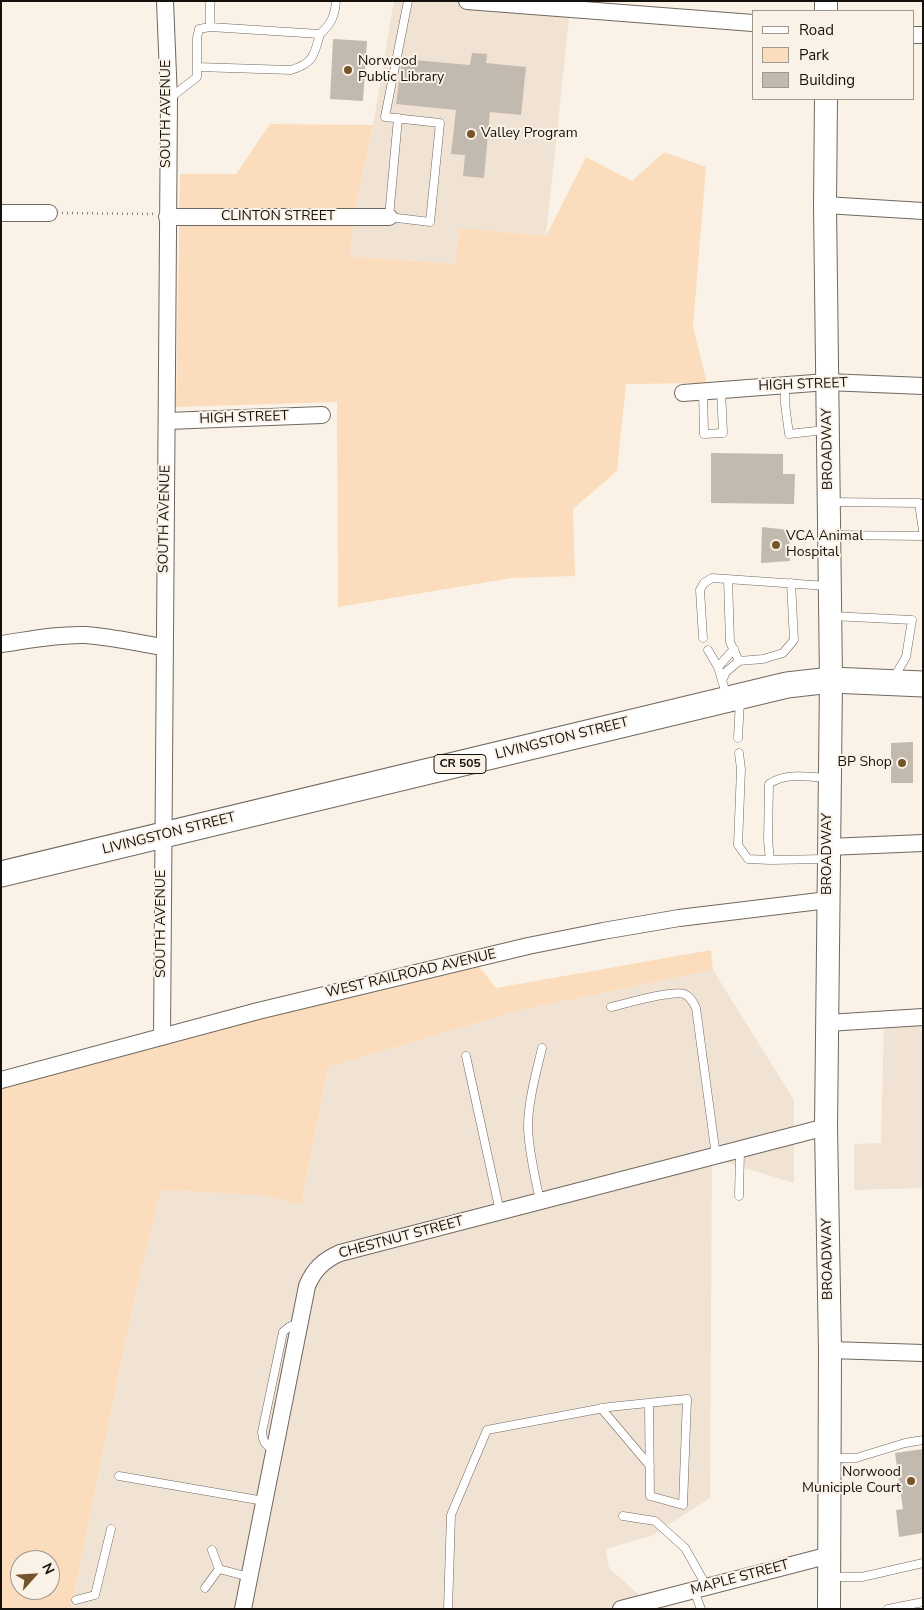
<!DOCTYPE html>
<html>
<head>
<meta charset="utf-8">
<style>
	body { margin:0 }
	#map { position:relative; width:924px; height:1610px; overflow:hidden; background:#fbf2e7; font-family:"Nunito Sans",sans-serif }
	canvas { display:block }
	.frame { position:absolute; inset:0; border:2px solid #14110d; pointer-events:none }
	.legend { position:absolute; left:752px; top:10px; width:162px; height:90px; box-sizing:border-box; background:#fbf2e7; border:1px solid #9f9890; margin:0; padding:6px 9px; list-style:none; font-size:15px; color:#14110d }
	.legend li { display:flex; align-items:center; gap:10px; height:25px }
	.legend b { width:25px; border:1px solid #9f9890 }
	.north { position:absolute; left:10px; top:1550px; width:50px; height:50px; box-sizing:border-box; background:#fbf2e7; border:1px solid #9f9890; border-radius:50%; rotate:64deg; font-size:14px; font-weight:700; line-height:20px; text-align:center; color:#14110d }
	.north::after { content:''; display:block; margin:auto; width:18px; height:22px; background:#75542b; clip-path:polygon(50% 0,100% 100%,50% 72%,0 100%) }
</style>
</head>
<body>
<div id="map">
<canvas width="924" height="1610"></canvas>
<div class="frame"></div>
<ul class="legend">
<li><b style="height:6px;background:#fff"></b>Road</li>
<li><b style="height:14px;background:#fbddbd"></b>Park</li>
<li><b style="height:14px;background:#c2b9af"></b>Building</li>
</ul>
<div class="north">N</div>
</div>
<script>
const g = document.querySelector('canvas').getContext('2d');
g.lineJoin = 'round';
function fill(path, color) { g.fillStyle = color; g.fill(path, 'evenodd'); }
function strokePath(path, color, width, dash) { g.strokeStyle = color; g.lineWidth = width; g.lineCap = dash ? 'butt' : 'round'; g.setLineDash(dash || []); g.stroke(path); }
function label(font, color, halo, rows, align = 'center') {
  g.font = font + ' "Nunito Sans",sans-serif'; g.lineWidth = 4; g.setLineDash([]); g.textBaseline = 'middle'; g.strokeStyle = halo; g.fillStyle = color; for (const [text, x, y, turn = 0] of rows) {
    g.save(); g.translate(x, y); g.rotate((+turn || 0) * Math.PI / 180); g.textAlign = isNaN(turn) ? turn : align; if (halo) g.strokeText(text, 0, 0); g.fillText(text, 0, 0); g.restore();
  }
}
fill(new Path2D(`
	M394 1H467L570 9 546 236 459 228 457 264 350 256 355 209 373 125Z
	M713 970 794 1100V1183L712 1158 710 1498 651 1536 606 1549 609 1568 655 1609H71L134 1300 161 1190 261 1195 301 1205 328 1067 521 1010Z
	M923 1017V1188L854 1190V1144L881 1143 884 1020Z`), '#f1e3d3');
fill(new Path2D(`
	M270 124 373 125 355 209 350 256 456 264 459 228 546 236 586 157 632 181 664 152 706 167 693 327 707 383 626 384 617 471 573 509 575 576 512 578 338 607 337 402 176 407 180 174H236Z
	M711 950 713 970 521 1010 328 1067 301 1205 261 1195 161 1190 134 1300 71 1609H1V1078L474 960 496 988ZM20 1560H50V1590H20Z`), '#fbddbd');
fill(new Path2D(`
	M333 39 367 41 363 101 330 99Z
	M472 53 487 54 486 63 526 67 521 115 490 112 484 178 463 176 465 155 451 154 456 110 396 104 402 59 470 65Z
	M711 453 783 454V474H795L794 504 711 503Z
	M762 527 789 530 790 561 761 563Z
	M913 742V783H891V743Z
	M923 1449V1533L899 1537 896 1510 903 1509 895 1453Z`), '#c2b9af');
const lane = new Path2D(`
	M210 27V1
	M197 67 291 70C314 63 314 55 320 34
	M170 98 197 77V38L199 29 210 27 320 34C331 24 335 16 336 1
	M398 118 389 217 430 222 440 123 385 117 408 1
	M785 385V404L789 434 825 430
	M703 391 704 434 723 433 721 390
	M830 502 919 503 923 531
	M831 535 923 536
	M728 579 730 642 739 661
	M832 616 912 620 906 657 893 679
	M703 638 700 590 704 583 712 578 827 586
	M708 650 718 667 727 697
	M718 667 734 649
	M722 681 726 672 739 661 763 659 783 653 794 640 791 583
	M738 738 740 700
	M739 753 741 769 738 845 748 859 770 860
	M826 859 770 860 768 840 769 784C786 772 808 777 828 778
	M611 1007C625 1004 671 990 684 994 690 996 693 1002 696 1008L716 1156
	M466 1056 500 1212
	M739 1196 740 1150
	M540 1201C535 1177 529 1153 528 1128 528 1101 536 1074 542 1048
	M601 1408 650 1466
	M275 1449C265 1446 263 1442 262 1432L283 1332 289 1327 299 1323
	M832 1458H856L905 1443 923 1440
	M119 1476 264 1501
	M623 1516 655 1521 685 1548 707 1587
	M212 1550 219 1569
	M831 1577H862L923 1563
	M205 1588 219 1569 249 1577
	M694 1591 701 1609
	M76 1600 95 1595 111 1529
	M448 1609 451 1515 487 1430 609 1407 687 1399 683 1505 650 1496 649 1403
	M888 1609 923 1602`);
const street = new Path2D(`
	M467 1 753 23
	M913 35H923
	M825 205 923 211
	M1 213H49
	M167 217H389
	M683 393 827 382 923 386
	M167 421 322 415
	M1 644C29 640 58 634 86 635 112 637 138 643 164 647
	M828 847 923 843
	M827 1023 923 1017
	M162 1037 169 99 165 1
	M1 1080 258 1011 528 946 603 931 679 918 828 900
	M830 1350 923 1353
	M243 1609 307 1286C314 1269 324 1260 340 1253L826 1127
	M621 1609 830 1555`);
const secondary = new Path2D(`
	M826 1V11
	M826 99 825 205 831 680 826 1127 830 1350 829 1609`);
const primary = new Path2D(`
	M1 874 787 685 831 680 923 684`);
strokePath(lane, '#70685f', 9);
strokePath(street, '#70685f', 18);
strokePath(secondary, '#70685f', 24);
strokePath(primary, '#70685f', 27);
strokePath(new Path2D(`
	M62 213 153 214`), '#88827b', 2.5, [1, 4]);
strokePath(lane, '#fff', 8);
strokePath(street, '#fff', 16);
strokePath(secondary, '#fff', 22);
strokePath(primary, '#fff', 25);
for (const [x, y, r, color] of [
	[348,70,5,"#75542b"],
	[471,134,5,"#75542b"],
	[776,545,5,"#75542b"],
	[902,763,5,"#75542b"],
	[911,1481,5,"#75542b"]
]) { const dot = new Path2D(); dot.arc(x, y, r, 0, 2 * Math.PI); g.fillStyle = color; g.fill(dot); strokePath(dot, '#fbf2e7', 2); }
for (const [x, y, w] of [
	[460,764,52]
]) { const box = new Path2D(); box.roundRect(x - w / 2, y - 9.5, w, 19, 4); g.fillStyle = '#fbf2e7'; g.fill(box); strokePath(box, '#14110d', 1); }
label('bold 12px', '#14110d', null, [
	["CR 505",460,764]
]);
label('14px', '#14110d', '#fbf2e7', [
	["Norwood",358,62],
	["Public Library",358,78],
	["Valley Program",481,134],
	["VCA Animal",786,537],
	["Hospital",786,553],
	["BP Shop",892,763,"right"],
	["Norwood",901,1473,"right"],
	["Municiple Court",901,1489,"right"]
], 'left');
label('14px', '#14110d', '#fbf2e7', [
	["SOUTH AVENUE",167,114,-90],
	["CLINTON STREET",278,217],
	["HIGH STREET",803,385,-2],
	["HIGH STREET",244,418,-2],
	["BROADWAY",828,449,-91],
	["SOUTH AVENUE",165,519,-89],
	["LIVINGSTON STREET",562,739,-14],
	["LIVINGSTON STREET",169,834,-14],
	["BROADWAY",828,854,-90],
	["SOUTH AVENUE",162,924,-90],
	["WEST RAILROAD AVENUE",411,974,-13],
	["CHESTNUT STREET",401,1238,-15],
	["BROADWAY",828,1259,-91],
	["MAPLE STREET",740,1578,-15]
]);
</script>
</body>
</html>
